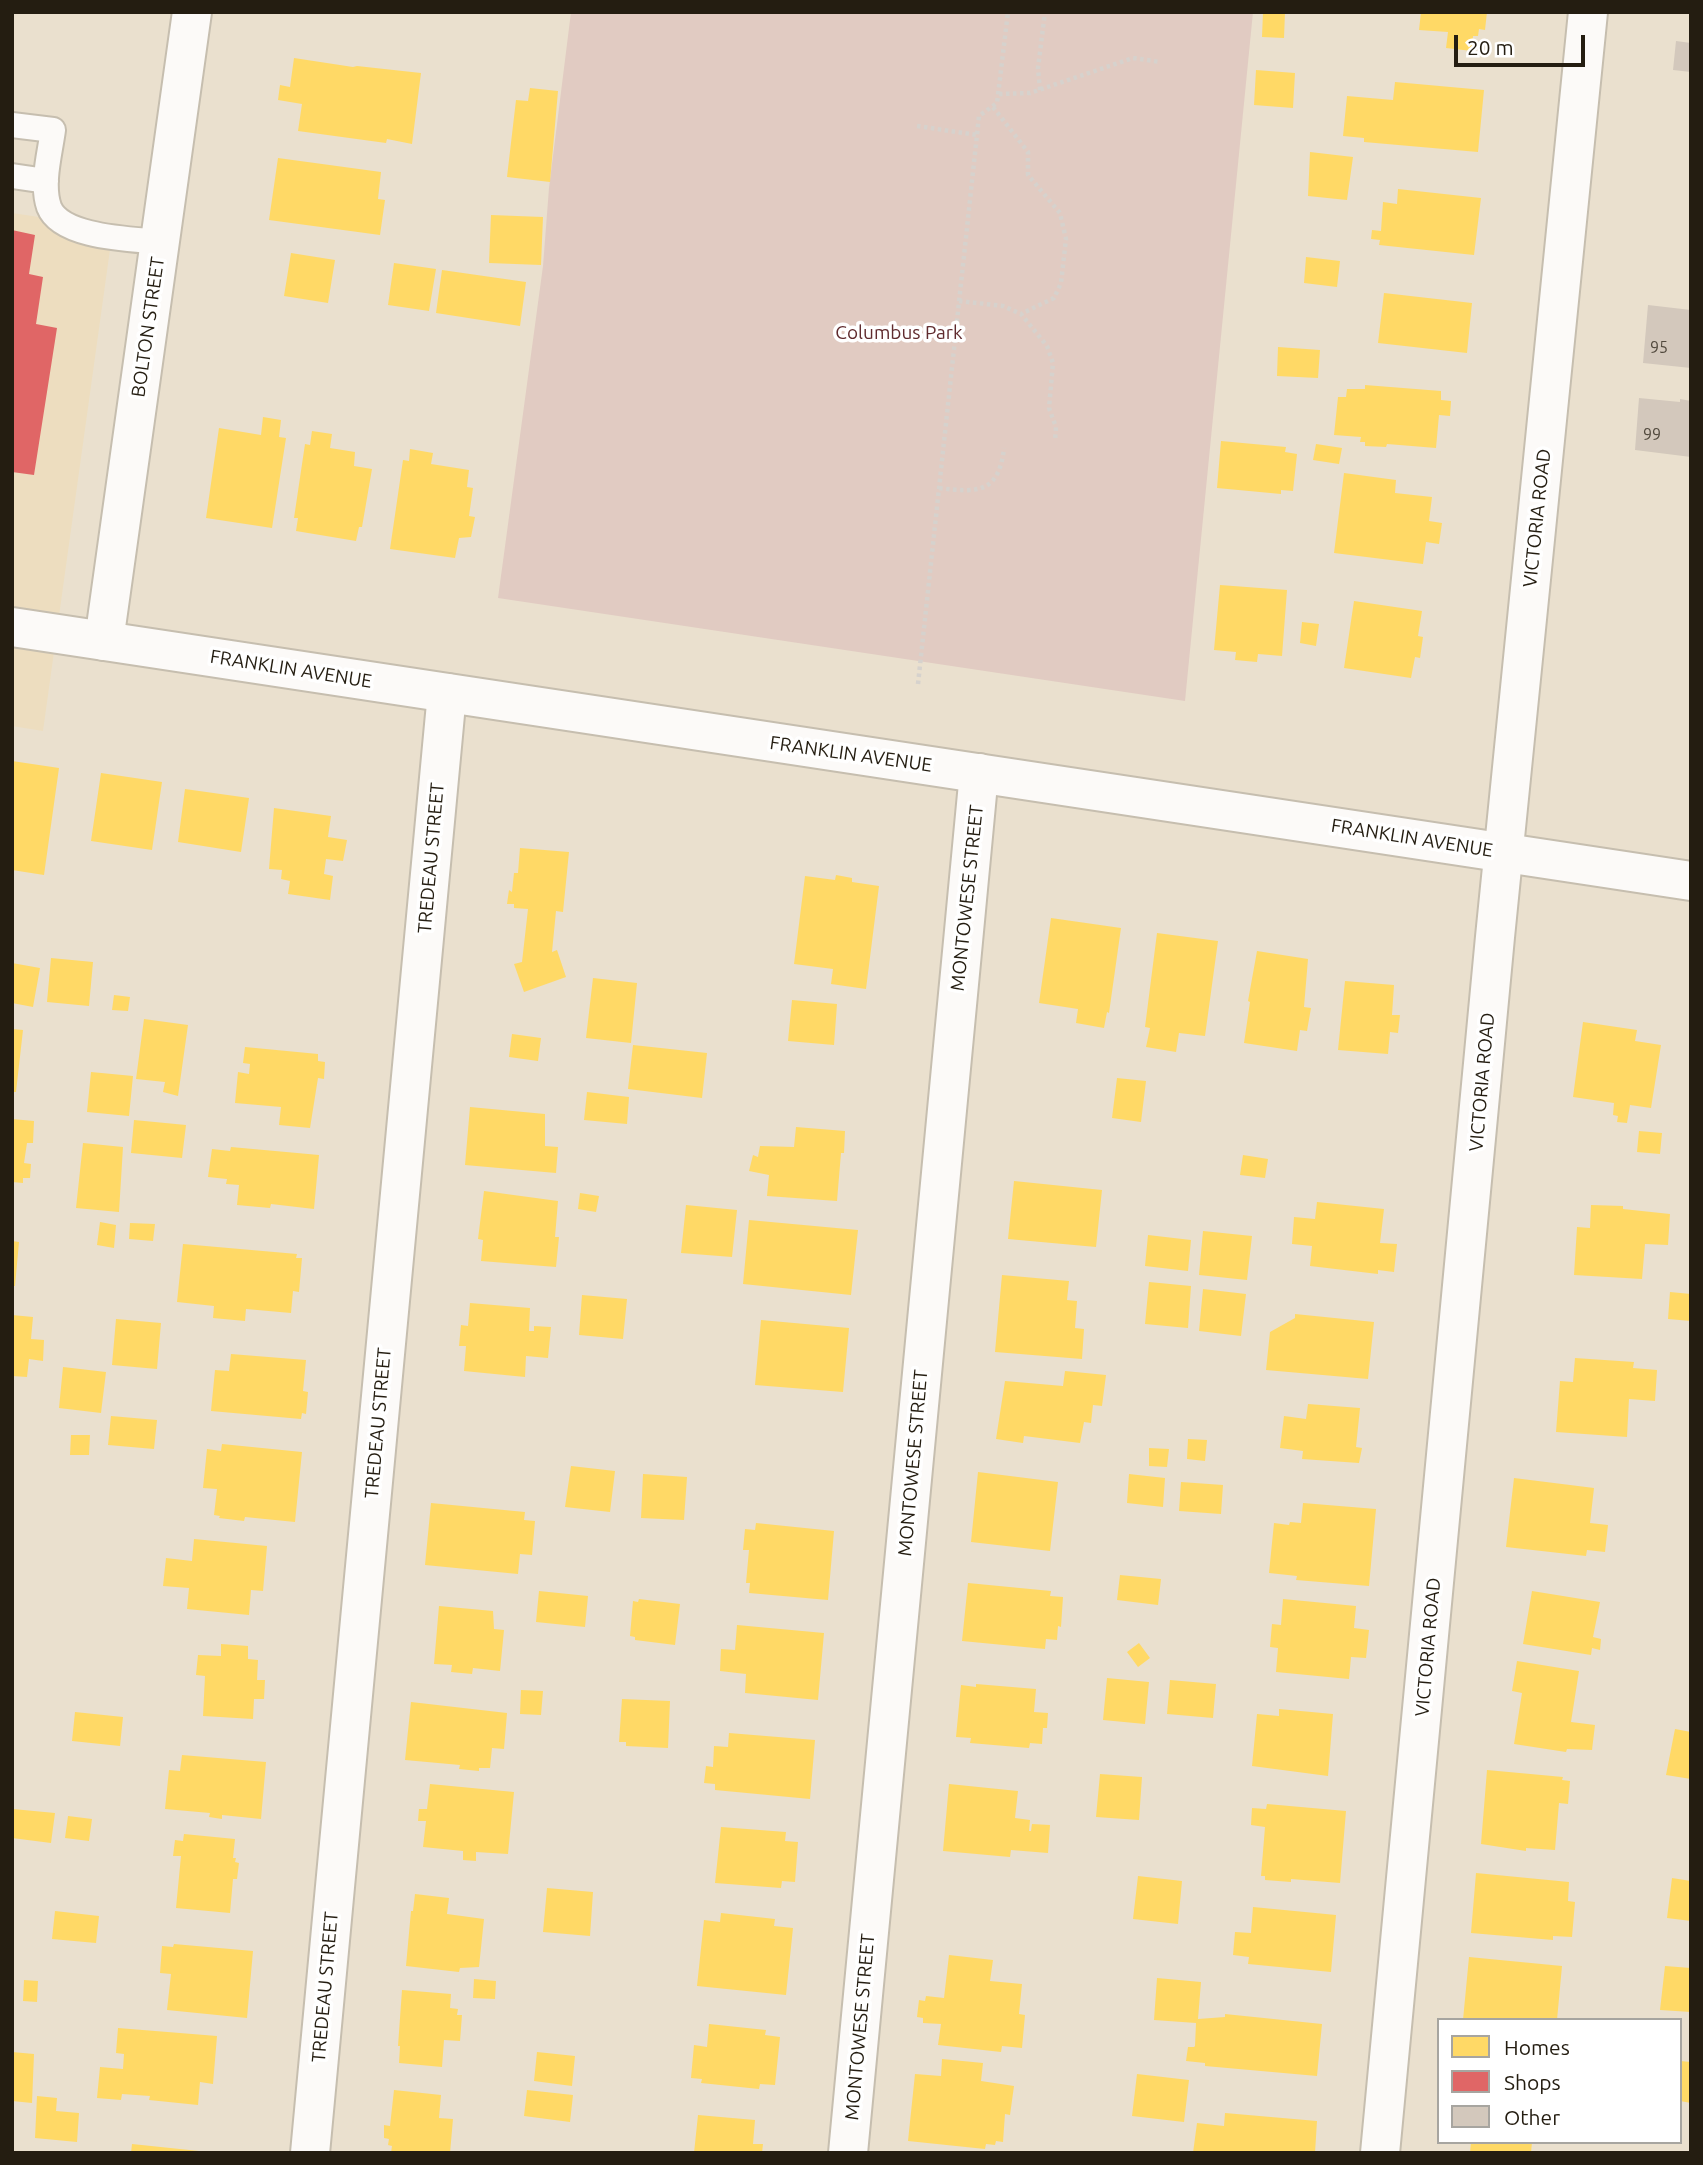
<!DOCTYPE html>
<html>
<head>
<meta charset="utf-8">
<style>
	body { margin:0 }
	#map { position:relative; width:1703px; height:2165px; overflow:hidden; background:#eae0ce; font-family:Ubuntu,sans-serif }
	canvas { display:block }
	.frame { position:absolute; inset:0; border:14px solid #241d11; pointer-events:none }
	.legend { position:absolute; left:1437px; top:2018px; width:245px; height:126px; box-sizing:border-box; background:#fff; border:2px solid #a7a5a0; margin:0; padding:9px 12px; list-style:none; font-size:21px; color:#241d11 }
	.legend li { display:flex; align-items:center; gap:14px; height:35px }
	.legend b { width:35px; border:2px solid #a7a5a0 }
	.scale { position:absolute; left:1454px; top:35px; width:131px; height:32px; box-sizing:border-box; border:4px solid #241d11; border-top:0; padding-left:9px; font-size:21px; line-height:24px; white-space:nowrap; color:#241d11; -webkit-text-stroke:5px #fff; paint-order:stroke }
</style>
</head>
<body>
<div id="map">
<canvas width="1703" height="2165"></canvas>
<div class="frame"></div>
<ul class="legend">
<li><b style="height:19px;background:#ffd966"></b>Homes</li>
<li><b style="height:19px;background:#e06666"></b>Shops</li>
<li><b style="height:19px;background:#d3c8bc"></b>Other</li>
</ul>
<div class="scale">20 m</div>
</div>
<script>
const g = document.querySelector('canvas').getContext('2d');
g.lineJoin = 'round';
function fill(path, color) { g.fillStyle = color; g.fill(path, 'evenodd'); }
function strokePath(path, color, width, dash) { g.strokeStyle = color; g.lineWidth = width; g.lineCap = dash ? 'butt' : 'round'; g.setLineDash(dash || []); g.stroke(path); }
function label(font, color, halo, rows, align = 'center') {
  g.font = font + ' Ubuntu,sans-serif'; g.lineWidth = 7; g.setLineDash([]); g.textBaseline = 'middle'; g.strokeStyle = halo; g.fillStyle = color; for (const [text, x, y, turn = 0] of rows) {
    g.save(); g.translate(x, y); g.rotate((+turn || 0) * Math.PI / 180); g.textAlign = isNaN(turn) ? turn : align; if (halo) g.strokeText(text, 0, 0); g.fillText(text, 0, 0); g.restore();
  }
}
fill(new Path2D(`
	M12 213 113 228 43 731 12 726Z`), '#edddbf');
fill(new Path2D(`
	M571 12H1253L1185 701 498 598 543 266 549 188Z`), '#e1cbc2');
fill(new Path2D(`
	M1263 12H1285L1284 38 1262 37Z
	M1421 12H1487L1485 30 1479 29 1478 36H1473L1472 51 1446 48 1448 32 1419 30Z
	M294 58 353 67 357 66 421 73 412 144 387 139 386 143 298 131 302 104 278 100 280 85 290 87Z
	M1256 70 1295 73 1293 108 1254 105Z
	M1395 82 1484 90 1478 152 1364 142V138L1343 136 1347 96 1393 100Z
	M530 88 558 91 550 182 507 177 516 100 528 101Z
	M1310 152 1353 157 1347 200 1308 196Z
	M278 158 381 172 378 199 385 200 380 235 269 220Z
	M1398 189 1481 198 1474 255 1379 245 1380 240 1371 239 1372 230 1381 231 1383 202 1397 204Z
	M491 215 543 217 541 265 489 263Z
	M291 253 335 260 328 303 284 296Z
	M1306 257 1340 261 1337 287 1304 283Z
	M394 263 436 269 429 311 388 305Z
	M442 270 526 282 520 326 436 313Z
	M1384 293 1472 303 1467 353 1378 343Z
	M1278 347 1320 350 1318 378 1277 376Z
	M1365 385 1441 391V400L1451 401 1450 416 1439 415 1436 448 1387 444 1386 447 1365 446V442H1360L1361 437 1334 435 1338 397H1346L1347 389H1365Z
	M263 417 281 420 279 437 286 438 272 528 206 518 219 428 261 435Z
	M312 431 332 434 330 448 355 452 354 466 372 469 362 527H359L356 541 296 531 298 518H294L305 444 310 445Z
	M1221 441 1286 447 1285 452 1297 454 1293 491 1281 490V494L1217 488Z
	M1316 444 1342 448 1339 464 1313 460Z
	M410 449 433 453 431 464 469 470 467 487 473 488 469 516 475 517 471 537 459 538 455 558 390 549 403 460 409 461Z
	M1344 473 1396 480 1395 493 1432 497 1429 521 1442 523 1439 544 1426 542 1423 564 1334 553Z
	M1220 585 1287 590 1282 656 1258 654 1257 662 1235 660 1236 652 1214 650Z
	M1354 601 1422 611 1418 636 1423 637 1420 658 1415 657 1411 678 1344 668Z
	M1302 622 1319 624 1316 646 1300 643Z
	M12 761 59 768 44 875 12 870Z
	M101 773 162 782 152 850 91 841Z
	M185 789 249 798 241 852 178 842Z
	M274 808 331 816 328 837 347 840 343 861 326 859 324 874 333 876 330 900 288 894 290 881 281 879 282 870 269 869Z
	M520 848 569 852 563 912 556 911 552 952 557 950 566 977 524 992 514 964 522 962 528 909 514 908V904H507L509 890 512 892 514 873H518Z
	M836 875 852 878V882L879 886 866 989 831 984 833 969 794 964 805 876 835 880Z
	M1051 918 1121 928 1109 1013 1107 1012 1104 1028 1076 1023 1078 1009 1039 1003Z
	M1157 933 1218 941 1205 1036 1179 1033 1176 1052 1146 1047 1150 1028 1145 1027Z
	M1257 951 1308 959 1304 1007 1311 1008 1307 1031 1300 1030 1297 1051 1244 1043 1250 1002 1248 1001Z
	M51 958 93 962 89 1006 47 1002Z
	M12 963 40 968 33 1007 12 1003Z
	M593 978 637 983 631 1043 586 1038Z
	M1345 981 1394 985 1392 1015H1400L1398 1033 1390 1032 1388 1054 1338 1050Z
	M114 995 130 997 128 1011 112 1010Z
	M792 1000 837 1004 834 1045 788 1041Z
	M144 1019 188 1025 178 1096 163 1092 165 1082 136 1079Z
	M1583 1022 1637 1030 1635 1041 1661 1045 1651 1108 1630 1105 1627 1123 1617 1122 1618 1116 1613 1115 1614 1103 1573 1097Z
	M12 1029 23 1030 16 1092H12Z
	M512 1034 541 1038 538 1061 509 1057Z
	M633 1045 707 1053 702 1098 628 1089Z
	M245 1047 318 1054V1061L325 1062 324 1079 318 1078 310 1128 279 1125 281 1107 235 1103 238 1072 249 1074 250 1064 243 1063Z
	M91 1072 133 1076 129 1116 87 1112Z
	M1117 1078 1146 1081 1141 1122 1112 1118Z
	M587 1092 629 1097 627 1124 584 1120Z
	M470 1107 545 1114V1146L558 1147 556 1173 465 1165Z
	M12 1119 34 1121 33 1143H27L24 1163 31 1164 30 1178H23V1183L12 1182Z
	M134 1120 186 1125 182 1158 131 1153Z
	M796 1127 845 1131 844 1153H841L837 1201 767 1196 769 1175 749 1171 753 1155 758 1157 760 1146 794 1147Z
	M1639 1131 1662 1133 1660 1154 1637 1152Z
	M83 1143 123 1147 119 1212 76 1208Z
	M231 1147 319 1155 314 1209 271 1204 270 1208 237 1205 239 1185 226 1184 227 1179 208 1177 212 1149 230 1151Z
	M1243 1155 1268 1159 1265 1178 1240 1175Z
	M1014 1181 1102 1190 1096 1247 1008 1239Z
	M484 1191 558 1201 555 1237H559L556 1267 481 1261 483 1240 478 1239Z
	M580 1193 599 1196 596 1212 578 1209Z
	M1317 1202 1384 1209 1380 1243 1397 1244 1394 1272 1378 1270V1274L1310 1266 1312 1246 1292 1244 1294 1217 1315 1219Z
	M686 1205 737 1210 732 1257 681 1253Z
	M1591 1205 1623 1206V1209L1670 1214 1668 1245 1645 1244 1642 1279 1574 1275 1577 1227 1590 1228Z
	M749 1220 858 1230 851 1295 743 1284Z
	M100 1222 116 1225 114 1248 97 1245Z
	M130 1223 155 1224 153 1241 129 1239Z
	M1203 1231 1252 1236 1247 1280 1199 1275Z
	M1148 1235 1191 1240 1188 1271 1145 1266Z
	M12 1241 19 1242 15 1286H12Z
	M183 1244 297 1254 296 1258H302L299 1292 293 1291 291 1313 246 1309 245 1321 213 1318 214 1306 177 1302Z
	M1002 1275 1069 1281 1067 1300 1077 1301 1075 1328 1084 1329 1082 1359 995 1352Z
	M1149 1282 1191 1286 1188 1328 1145 1324Z
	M1203 1289 1246 1294 1241 1336 1199 1331Z
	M1670 1292 1691 1294V1321L1668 1319Z
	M582 1295 627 1299 623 1339 579 1335Z
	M470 1303 530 1308 529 1331H534V1326L551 1327 548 1358 526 1356 525 1377 464 1371 466 1346H459L461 1325 468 1326Z
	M1295 1314 1374 1322 1368 1379 1266 1370 1270 1332 1295 1318Z
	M12 1315 33 1317 31 1339 44 1340 43 1361 29 1359 27 1377 12 1376Z
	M116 1319 161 1323 157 1369 112 1365Z
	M761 1320 849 1328 843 1392 755 1385Z
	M231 1354 306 1360 303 1391 308 1392 306 1414 302 1413 301 1419 211 1411 215 1370 229 1371Z
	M1575 1358 1634 1362 1633 1368 1657 1370 1655 1401 1629 1399 1627 1437 1556 1432 1560 1381 1573 1382Z
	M63 1367 106 1372 101 1413 59 1408Z
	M1065 1371 1106 1375 1102 1406 1093 1405 1091 1423 1084 1422 1080 1443 1024 1436 1023 1443 996 1439 1005 1381 1063 1386Z
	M1308 1404 1360 1408 1356 1447 1362 1448 1359 1463 1302 1459 1303 1451 1280 1448 1284 1416 1306 1419Z
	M111 1416 157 1420 154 1449 108 1445Z
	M71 1435H90L89 1455H70Z
	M1188 1439 1207 1440 1205 1461 1187 1459Z
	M222 1444 302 1452 295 1522 245 1517 244 1521 219 1518 220 1516 214 1515 217 1489 203 1488 207 1449 221 1451Z
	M1149 1448 1169 1449 1167 1467 1149 1466Z
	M571 1466 615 1471 610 1512 565 1507Z
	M978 1472 1058 1482 1050 1551 971 1542Z
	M643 1474 687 1477 684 1520 641 1518Z
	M1129 1474 1165 1478 1163 1507 1127 1503Z
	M1514 1478 1594 1488 1590 1523 1608 1525 1605 1552 1587 1550 1586 1556 1506 1547Z
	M1181 1482 1223 1485 1221 1514 1179 1511Z
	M431 1503 525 1512 524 1520 535 1521 532 1555 520 1554 518 1574 425 1565Z
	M1303 1503 1376 1509 1369 1586 1296 1580 1297 1576 1269 1573 1274 1523 1289 1525 1290 1522 1301 1523Z
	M756 1523 834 1531 828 1600 749 1593 750 1583H746L749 1550H743L745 1529 755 1530Z
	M194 1539 267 1546 263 1591 251 1590 249 1615 187 1609 189 1588 163 1586 166 1558 192 1561Z
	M1120 1575 1161 1579 1158 1605 1117 1600Z
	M968 1583 1051 1591 1050 1596 1063 1597 1061 1627 1058 1626 1057 1640 1046 1639 1045 1649 962 1641Z
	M539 1591 588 1596 585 1627 536 1622Z
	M1532 1591 1600 1602 1593 1637 1601 1639 1600 1650 1592 1648 1591 1655 1523 1644Z
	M639 1599 680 1604 675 1645 635 1640V1637L630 1636 633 1601 638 1602Z
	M1283 1599 1356 1606 1354 1628 1369 1630 1366 1658 1351 1657 1349 1679 1276 1672 1278 1648 1270 1647 1272 1624 1281 1625Z
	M439 1606 493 1611 494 1629 504 1630 500 1671 473 1668 472 1674 451 1672 452 1665 434 1664Z
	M737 1625 824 1633 818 1700 745 1693 746 1674 720 1671 721 1649 735 1650Z
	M1139 1643 1150 1658 1138 1667 1127 1652Z
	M221 1644 248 1646V1659L258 1660 257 1680H265L264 1699H254L253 1719 203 1716 205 1676 196 1675 198 1655 221 1656Z
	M1517 1661 1579 1671 1571 1722 1595 1725 1592 1750 1567 1749 1566 1752 1514 1744 1522 1693 1512 1691Z
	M1107 1678 1149 1682 1145 1724 1103 1720Z
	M1170 1680 1216 1684 1213 1718 1167 1714Z
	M976 1684 1036 1689 1034 1712 1048 1713 1047 1728H1043L1042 1744 1030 1743 1029 1748 970 1743 971 1738 956 1737 961 1685 976 1687Z
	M521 1690 543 1691 541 1715 520 1714Z
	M622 1699 670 1701 668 1748 626 1746V1742H619Z
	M411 1702 507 1713 504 1749 492 1748 490 1768H479V1771L459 1769 460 1765 405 1760Z
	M1279 1709 1333 1714 1328 1776 1252 1766 1257 1714 1279 1716Z
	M75 1712 123 1717 120 1746 72 1741Z
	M1675 1729 1691 1732V1779L1666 1775Z
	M729 1733 815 1740 810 1799 715 1790V1784L704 1783 706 1766 713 1767 714 1746 728 1747Z
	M182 1755 266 1762 261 1819 222 1815V1819L209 1817 210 1813 165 1809 169 1770 180 1771Z
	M1487 1770 1563 1777 1562 1780 1570 1781 1568 1804 1559 1803 1555 1850 1526 1848V1851L1481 1844Z
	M1100 1774 1142 1777 1139 1820 1096 1817Z
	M430 1784 514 1792 508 1854 476 1852V1861L463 1860V1851L423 1847 426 1821H418L419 1809H427Z
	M949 1784 1018 1791 1015 1818 1030 1820 1029 1831H1031L1032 1824 1050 1825 1048 1853 1011 1850 1010 1857 943 1851Z
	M1267 1804 1346 1811 1340 1883 1291 1879V1882L1265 1880V1876H1261L1265 1827 1251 1825 1252 1808 1266 1809Z
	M13 1809 55 1813 51 1843 12 1838Z
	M68 1816 92 1819 89 1841 65 1838Z
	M721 1827 786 1832 785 1841 798 1842 795 1882 782 1881 781 1888 715 1883Z
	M184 1834 235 1839 233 1858H236L235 1862 239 1863 237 1879H233L230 1913 176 1908 181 1856H173L175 1840 183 1841Z
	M1476 1873 1569 1882 1568 1901 1575 1902 1572 1937 1553 1936V1940L1471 1933Z
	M1138 1876 1182 1881 1178 1924 1133 1919Z
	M1672 1878 1691 1881V1921L1667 1918Z
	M547 1888 593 1892 590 1936 543 1932Z
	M415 1894 449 1898 447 1914 484 1919 479 1967 460 1968 459 1972 406 1966 411 1911H413Z
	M1253 1907 1336 1915 1331 1972 1248 1964 1249 1957 1233 1955 1235 1932 1251 1933Z
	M55 1911 99 1916 96 1943 52 1939Z
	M721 1913 775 1919 774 1926 793 1928 786 1995 697 1986 704 1920 720 1922Z
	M174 1944 253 1951 247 2018 167 2010 171 1974 160 1973 162 1946 173 1947Z
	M949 1955 993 1960 990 1981 1022 1984 1019 2014 1025 2015 1022 2048 1002 2046 1001 2052 938 2045 941 2024 923 2023V2018L917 2017 919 2000 925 2001 926 1996 944 1998Z
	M1469 1957 1562 1966 1557 2020H1463Z
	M1665 1966 1691 1968V2012L1660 2010Z
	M1157 1978 1201 1982 1198 2019 1225 2017V2014L1322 2024 1317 2076 1205 2066V2063L1186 2061 1188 2047H1194L1195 2046 1196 2023 1154 2020Z
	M474 1979 496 1981 495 1999 473 1998Z
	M24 1980 38 1981 37 2002 23 2001Z
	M402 1990 451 1994 450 2008 458 2009 457 2015H462L460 2041 444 2040 442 2067 399 2063 400 2046H398Z
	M709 2024 766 2030 765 2035 780 2037 775 2085 760 2084 759 2089 701 2083 702 2079 691 2078 694 2045 707 2047Z
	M118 2028 217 2036 213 2084 200 2082 198 2105 149 2100 150 2096 122 2094 121 2100 97 2098 100 2067 123 2069 124 2054 116 2053Z
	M12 2052 34 2054 32 2103 12 2101Z
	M537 2052 575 2056 572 2086 534 2081Z
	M942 2059 983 2063 981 2081 1014 2086 1010 2115 1005 2114 1003 2142 996 2141 995 2145 986 2144 985 2149 908 2141 915 2074 941 2076Z
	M1680 2061 1691 2062V2103L1680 2101Z
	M1137 2074 1189 2080 1184 2122 1132 2116Z
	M394 2090 441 2095 439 2118 453 2119 450 2153H391L392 2146 388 2145 389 2139 384 2138V2125L390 2126Z
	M527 2090 573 2095 570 2122 524 2116Z
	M37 2096 57 2098 56 2111 79 2113 77 2142 35 2138Z
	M1225 2113 1317 2121 1315 2153H1193L1197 2123 1224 2126Z
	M698 2115 755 2120 753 2144H763L762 2153H694Z
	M1471 2142H1532L1531 2153H1470Z
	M132 2144 199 2151V2153H131Z`), '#ffd966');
fill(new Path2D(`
	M12 230 35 235 29 274 43 277 36 324 57 328 34 475 12 472Z`), '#e06666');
fill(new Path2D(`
	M1676 41 1691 43V72L1673 70Z
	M1648 305 1691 310V368L1643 363Z
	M1639 398 1680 402V399L1691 401V457L1635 450Z`), '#d3c8bc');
const service = new Path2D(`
	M12 125 53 130C50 153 41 184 49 207 61 238 132 239 160 242
	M12 176 46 181`);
const minor = new Path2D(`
	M104 641 192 12
	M310 2153 447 693
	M848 2153 979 773
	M1380 2153 1495 937 1588 12`);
const secondary = new Path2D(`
	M12 627 1691 881`);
strokePath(service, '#c6beaf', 28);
strokePath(minor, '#c6beaf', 42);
strokePath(secondary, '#c6beaf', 42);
strokePath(new Path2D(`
	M1040 90 1038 68 1045 12
	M999 94 1030 93 1133 58 1160 62
	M993 107 1028 152V175L1060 213 1066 239 1061 283 1054 298 1021 314
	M917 126 977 135
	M959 301 1003 306 1021 314 1047 346 1053 363 1049 408 1056 427 1055 441
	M939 488C978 493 999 493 1004 448
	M918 684 979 116 997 103 1008 12`), '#d6d2cd', 4.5, [3.5, 3.5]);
strokePath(service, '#fcfaf8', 24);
strokePath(minor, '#fcfaf8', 38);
strokePath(secondary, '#fcfaf8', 38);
label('16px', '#524a3e', null, [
	["95",1659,348],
	["99",1652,435]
]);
label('19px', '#241d11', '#fff', [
	["BOLTON STREET",148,327,-82],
	["VICTORIA ROAD",1537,518,-84],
	["FRANKLIN AVENUE",291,669,9],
	["FRANKLIN AVENUE",851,754,8],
	["FRANKLIN AVENUE",1412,838,9],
	["TREDEAU STREET",431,858,-85],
	["MONTOWESE STREET",967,898,-84],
	["VICTORIA ROAD",1482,1082,-85],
	["TREDEAU STREET",378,1423,-85],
	["MONTOWESE STREET",913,1463,-85],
	["VICTORIA ROAD",1428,1647,-85],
	["TREDEAU STREET",325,1987,-85],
	["MONTOWESE STREET",860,2027,-85]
]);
label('19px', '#602b2e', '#fff', [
	["Columbus Park",899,333]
]);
</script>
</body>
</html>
